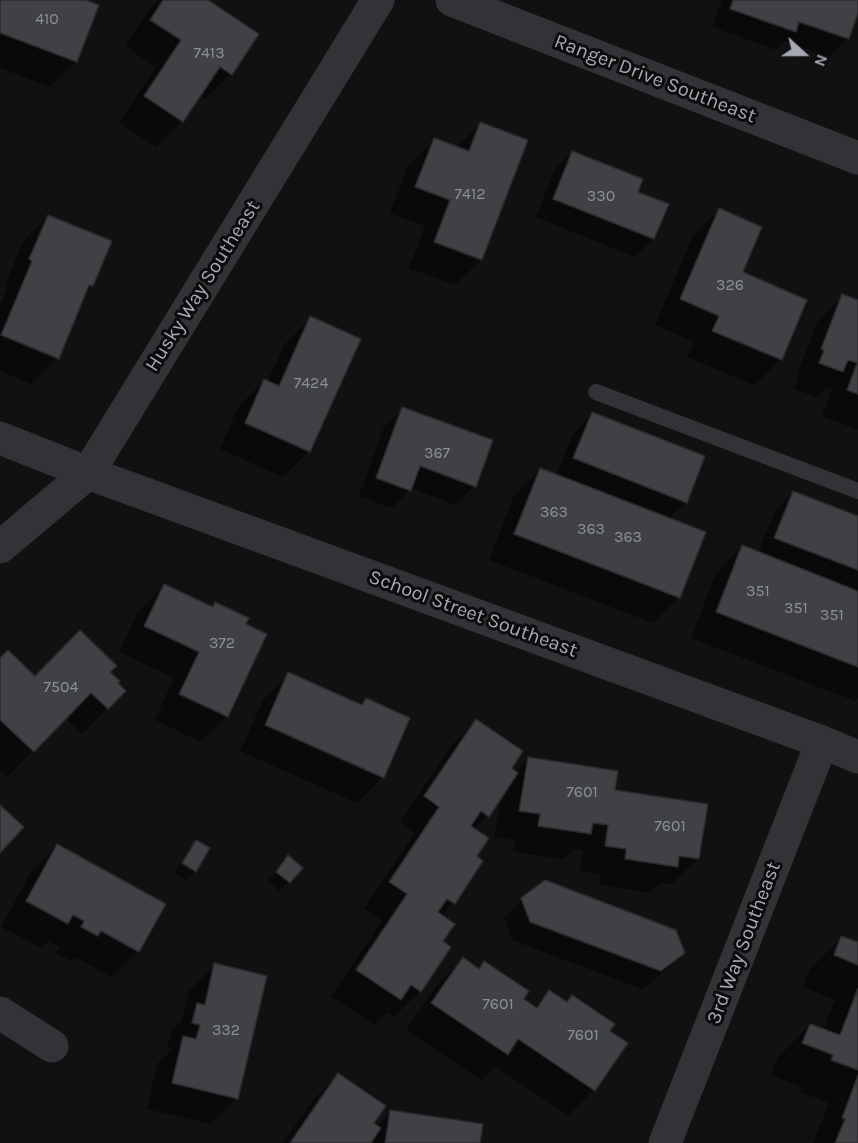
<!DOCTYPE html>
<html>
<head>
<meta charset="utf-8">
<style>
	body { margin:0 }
	#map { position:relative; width:858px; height:1143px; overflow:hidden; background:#111112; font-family:Karla,sans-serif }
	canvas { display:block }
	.north { position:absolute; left:774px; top:24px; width:60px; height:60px; -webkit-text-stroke:4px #0c0c0d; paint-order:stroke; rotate:111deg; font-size:16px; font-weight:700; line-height:24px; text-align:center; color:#a4a9b2 }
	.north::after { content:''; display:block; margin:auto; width:21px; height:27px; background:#a4a9b2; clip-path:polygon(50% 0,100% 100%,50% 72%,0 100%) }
</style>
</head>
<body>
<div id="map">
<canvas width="858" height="1143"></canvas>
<div class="north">N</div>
</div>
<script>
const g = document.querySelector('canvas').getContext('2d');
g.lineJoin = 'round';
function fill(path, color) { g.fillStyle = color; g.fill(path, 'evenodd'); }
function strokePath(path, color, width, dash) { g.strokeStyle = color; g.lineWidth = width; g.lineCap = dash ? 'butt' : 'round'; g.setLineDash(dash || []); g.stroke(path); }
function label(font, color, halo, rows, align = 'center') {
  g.font = font + ' Karla,sans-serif'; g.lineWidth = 6; g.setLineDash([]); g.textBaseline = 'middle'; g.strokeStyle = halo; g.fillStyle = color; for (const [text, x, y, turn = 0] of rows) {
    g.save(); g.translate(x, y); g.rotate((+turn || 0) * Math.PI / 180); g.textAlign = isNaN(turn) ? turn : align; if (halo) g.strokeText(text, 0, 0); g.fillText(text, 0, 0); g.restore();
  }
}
fill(new Path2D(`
	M0 0H82L76 61 50 87 0 68Z
	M158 0H205L231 74 205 99 199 95 182 121 156 147 119 123 156 67 125 46 151 7Z
	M722 0H858V9L847 39 829 57 784 41 776 50 713 27Z
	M480 124 526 141 481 260 455 285 409 268 425 226 390 213 408 166 434 140 456 148Z
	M572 152 637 193 653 239 635 257 536 217 554 171Z
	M719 210 741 273 805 300 780 360 754 385 687 357 694 342 655 325 693 236Z
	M48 216 92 285 84 292 57 358 31 384 0 371V305L8 287 5 285 23 242Z
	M843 296 858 302V430L822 416 832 389 826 387 816 397 794 389 799 376 797 375 817 322Z
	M311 318 309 451 283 477 220 449 238 407 264 381 267 382 285 344Z
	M403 408 474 486 456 505 411 488 392 508 359 496 384 427Z
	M592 414 686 502 669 519 679 597 653 623 489 560 514 495 540 469 556 476 574 432Z
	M793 492 858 517V698L855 701 691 638 716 573 742 547 758 553 775 511Z
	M164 586 211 608 216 604 227 716 201 742 155 720 174 678 119 652 138 612Z
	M0 660 35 678 108 672 115 683 124 691 82 734 65 718 7 777 0 771Z
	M289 674 360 706 366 700 383 777 357 803 240 751 263 700Z
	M476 721 509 769 515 772 529 758 614 791 698 859 672 884 660 883 650 893 600 885 601 875 580 871 583 851 574 849 564 859 513 852 515 840 494 837 501 796 488 816 474 829 475 857 453 903 441 916V941L420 991 394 1017 387 1012 374 1025 331 996 382 921 364 908 415 833 400 822 450 747Z
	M197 842 195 871 186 880 174 873 188 851Z
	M57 846 138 951 112 977 75 957 71 961 56 953 60 947 48 941 41 948 1 927 31 872Z
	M288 857 301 868 280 891 268 881Z
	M522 900 684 952 665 971 642 989 512 940 504 918Z
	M842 937 858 944V1143H813L829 1103 800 1092 802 1087 771 1075 778 1057 810 1025 823 1031 835 1000 803 987 810 969Z
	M463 959 478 969 485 963 522 999 534 1007 549 992 608 1032 594 1090 568 1116 495 1066 481 1080 406 1030 437 985Z
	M215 965 237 1098 211 1124 147 1109 157 1064 172 1049 167 1048 172 1030 182 1020 189 991Z
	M338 1075 372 1124 376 1127 391 1112 479 1143H283L312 1101Z`), '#0007');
const building = new Path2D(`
	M0 0H86L99 5 77 62 0 33Z
	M163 0H208L259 34 232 75 220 67 183 122 144 96 181 40 150 20Z
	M733 0H858V13L849 39 799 22 796 32 730 9Z
	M480 122 528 140 482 260 434 242 450 200 415 187 434 138 469 151Z
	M572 151 643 179 638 192 669 204 654 239 553 199Z
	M719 208 762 227 743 272 807 300 782 360 712 331 719 316 680 299Z
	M48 215 112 241 93 286 89 285 59 359 1 335 32 261 29 259Z
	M842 294 858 300V394L847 390 857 363 848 360 843 372 819 363 824 350 821 349Z
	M310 316 361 339 310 452 245 423 264 379 279 386Z
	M402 407 493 440 476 487 420 466 411 491 376 478Z
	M592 412 705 456 687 503 573 458Z
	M540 468 706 532 680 598 514 534Z
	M793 491 858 516V570L774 538Z
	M742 545 858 591V667L716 612Z
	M164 584 213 607 215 602 249 618 246 624 267 634 228 717 179 694 199 652 144 626Z
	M80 630 117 666 110 672 120 681 118 683 126 691 108 709 91 693 34 752 0 720V658L8 650 35 676Z
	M288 672 362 705 366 698 410 718 384 778 265 725Z
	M476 719 523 751 512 768 518 773 489 817 481 811 471 826 489 838 477 856 483 861 455 904 447 899 438 912 455 924 443 941 451 947 421 992 411 985 401 1000 356 970 407 894 389 882 439 807 424 796Z
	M528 757 618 771 615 790 708 804 699 859 679 856 678 867 625 859 626 849 605 846 608 825 593 823 591 834 538 826 540 814 519 811Z
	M0 805 24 827 0 853Z
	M196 840 210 848 196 872 182 863Z
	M57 844 166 904 139 952 101 931 98 936 81 927 84 921 73 915 68 924 26 901Z
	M288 855 303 868 290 883 276 872Z
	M545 880 676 930 685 953 661 971 530 922 521 898Z
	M841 936 858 942V965L834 955Z
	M463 957 479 969 484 961 529 991 524 999 537 1008 549 990 567 1002 572 995 615 1024 610 1031 628 1043 595 1091 518 1039 508 1055 431 1003Z
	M214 963 267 976 238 1099 172 1083 183 1036 196 1039 200 1025 192 1023 197 1003 205 1005Z
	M858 988V1070L831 1060 833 1055 802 1043 810 1024 840 1035Z
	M338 1073 386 1106 374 1123 381 1128 371 1143H290Z
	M858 1075V1143H835L845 1119 842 1118Z
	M390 1110 483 1124 480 1143H385Z`);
fill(building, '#404145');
strokePath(building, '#2b2b2e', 1.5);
strokePath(new Path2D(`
	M596 392 858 491`), '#333337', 16);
strokePath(new Path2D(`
	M452 0 858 158
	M0 438 88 473 822 742 858 757
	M0 547 88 473 378 0
	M0 1013 52 1046
	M665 1143 822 742`), '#333337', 33);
label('16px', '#8b8f97', null, [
	["410",47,19],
	["7413",209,53],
	["7412",470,194],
	["330",601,196],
	["326",730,285],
	["7424",311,383],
	["367",437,453],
	["363",554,512],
	["363",591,529],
	["363",628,537],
	["351",758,591],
	["351",796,608],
	["351",832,615],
	["372",222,643],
	["7504",61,687],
	["7601",582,792],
	["7601",670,826],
	["7601",498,1004],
	["332",226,1030],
	["7601",583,1035]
]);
label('20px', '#a4a9b2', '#0c0c0d', [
	["Ranger Drive Southeast",655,79,21],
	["Husky Way Southeast",203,286,-58],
	["School Street Southeast",473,614,20],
	["3rd Way Southeast",744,943,-69]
]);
</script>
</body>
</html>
